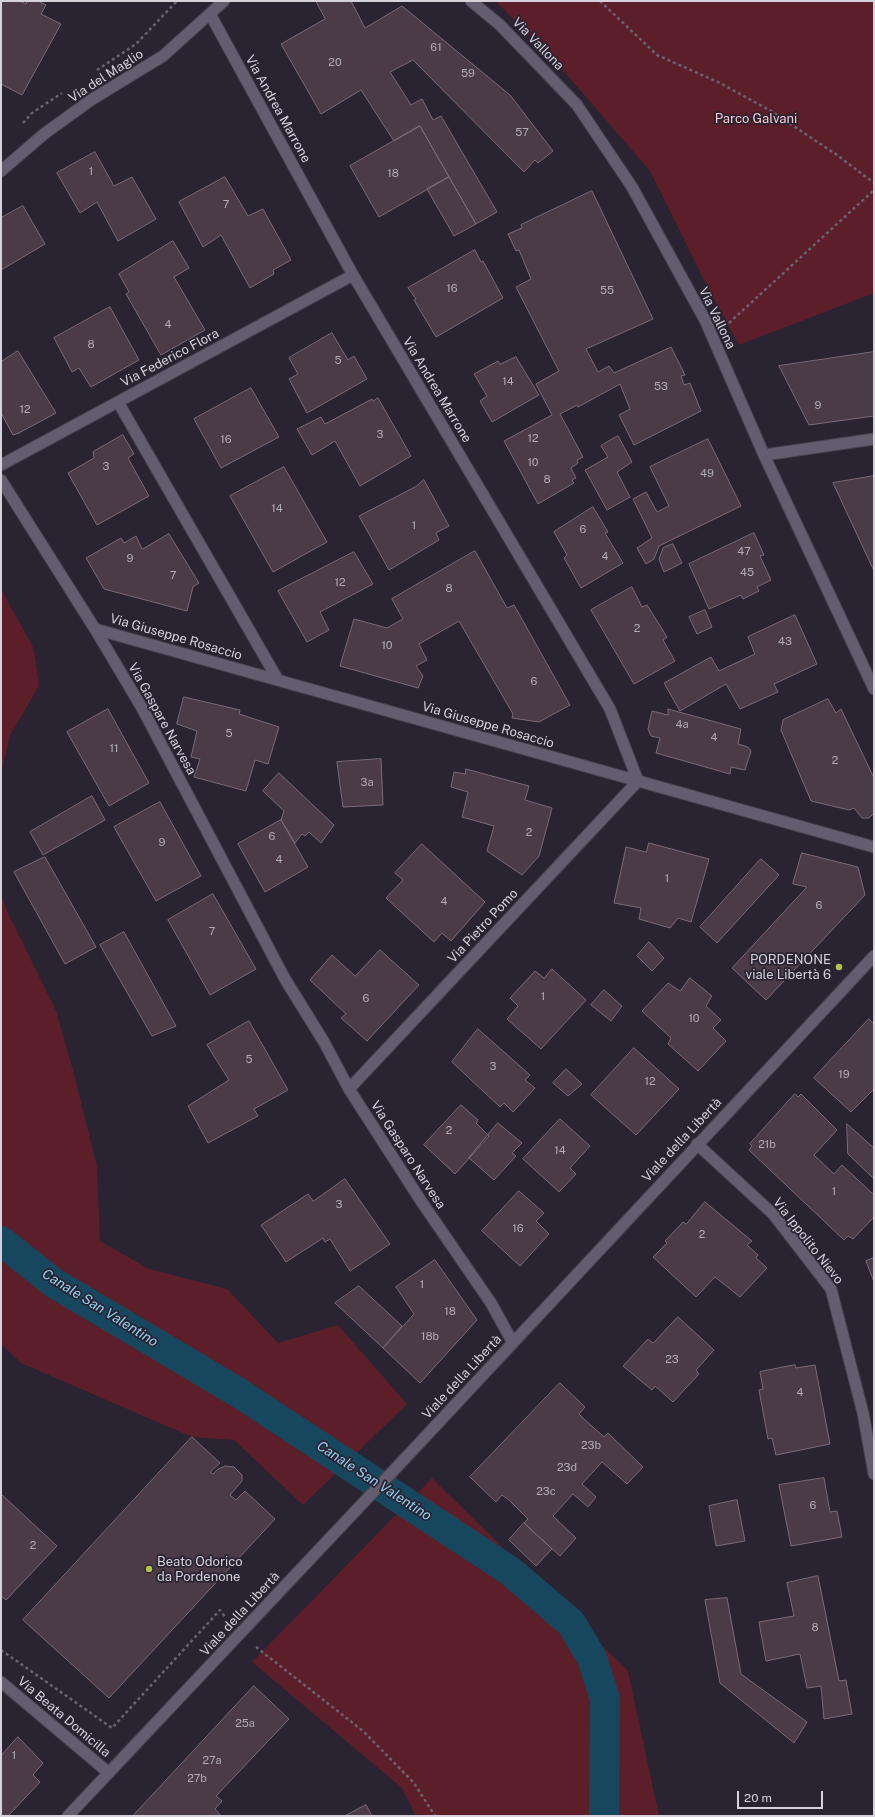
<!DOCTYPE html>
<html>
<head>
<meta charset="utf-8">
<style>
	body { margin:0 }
	#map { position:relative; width:875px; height:1817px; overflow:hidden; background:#292332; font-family:"Public Sans",sans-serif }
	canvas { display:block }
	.frame { position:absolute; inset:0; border:2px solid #d5d2dc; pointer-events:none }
	.scale { position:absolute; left:737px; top:1791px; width:86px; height:18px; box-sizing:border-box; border:2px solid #d5d2dc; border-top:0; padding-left:5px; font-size:12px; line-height:14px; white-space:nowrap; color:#d5d2dc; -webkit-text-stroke:3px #292332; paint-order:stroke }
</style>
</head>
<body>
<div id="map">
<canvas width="875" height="1817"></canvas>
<div class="frame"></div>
<div class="scale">20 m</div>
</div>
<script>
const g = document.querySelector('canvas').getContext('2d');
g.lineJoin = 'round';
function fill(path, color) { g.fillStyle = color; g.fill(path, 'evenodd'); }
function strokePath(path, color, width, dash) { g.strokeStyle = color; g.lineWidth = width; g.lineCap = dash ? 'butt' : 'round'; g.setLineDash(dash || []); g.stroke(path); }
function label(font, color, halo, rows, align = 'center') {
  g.font = font + ' "Public Sans",sans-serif'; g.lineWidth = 3.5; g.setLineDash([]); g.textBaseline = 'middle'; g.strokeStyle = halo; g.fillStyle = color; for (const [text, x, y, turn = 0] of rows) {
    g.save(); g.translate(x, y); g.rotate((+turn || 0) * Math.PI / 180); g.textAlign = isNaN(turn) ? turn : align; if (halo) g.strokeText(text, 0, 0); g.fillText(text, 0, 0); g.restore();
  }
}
fill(new Path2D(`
	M495 1H874V293L739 345 706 284 650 171 555 61Z
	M1 589 34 649 39 686 10 735 1 774Z
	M1 892 6 909 56 1011 74 1074 97 1167 100 1241 149 1269 227 1289 278 1343 338 1325 407 1404 303 1505 234 1440 192 1437 21 1363 1 1344Z
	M432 1478 628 1671 659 1816H416L402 1788 252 1662Z`), '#5c1f2a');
strokePath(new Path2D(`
	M1 1241 54 1283 239 1393 510 1571 571 1623 592 1658 605 1699 604 1816`), '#17475e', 30);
const building = new Path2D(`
	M1 1H19L26 4 27 1H38L46 5 41 14 61 24 22 95 1 84Z
	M316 1H351L365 28 402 6 510 95 553 151 538 163 535 160 524 172 413 60 390 72 411 105 422 99 433 120 441 116 497 212 476 224 420 126 394 141 361 90 321 114 281 44 325 19Z
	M420 126 449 177 379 217 350 166Z
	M95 152 114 186 132 177 156 219 118 241 97 202 80 213 57 173Z
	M225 177 248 216 263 209 291 260 273 270 274 274 250 288 221 235 203 247 179 202Z
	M449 177 476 224 454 236 427 189Z
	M592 191 653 319 586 349 598 372 609 366 614 373 671 347 685 375 681 376 684 385 690 383 701 411 634 445 619 415 630 409 620 384 578 407 577 405 560 414 583 457 577 460 578 463 571 468 576 478 572 480 574 483 538 504 504 441 552 415 536 384 559 371 516 287 531 279 519 250 516 251 508 234 522 228 521 225Z
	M23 206 45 244 1 270V218Z
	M173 241 189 268 174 277 205 330 161 355 126 294 129 292 119 274Z
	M475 250 481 262 483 261 503 298 436 337 414 300 416 299 408 288Z
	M110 307 139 360 91 387 79 368 72 372 54 338Z
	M332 333 348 360 354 356 367 379 307 413 289 379 298 374 289 358Z
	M18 351 56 413 19 433 13 435 1 413V394L2 393 1 391V362Z
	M874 352V416L809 425 779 366Z
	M516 357 539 395 492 422 480 401 487 396 474 374 498 361 500 364Z
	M251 388 279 437 221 468 194 419Z
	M378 398 411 456 360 486 335 441 312 455 297 429 321 417 325 424 372 399 373 401Z
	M123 435 134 454 128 458 149 496 97 525 68 473 94 458 93 452Z
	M618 436 632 462 617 472 630 497 607 510 585 470 608 457 601 446Z
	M708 439 741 506 659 546 654 559 646 564 637 548 652 538 633 499 646 492 657 512 669 506 650 467Z
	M284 467 327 542 273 572 230 496Z
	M874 476V571L833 483Z
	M424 480 449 526 436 533 439 540 389 570 359 516 415 487Z
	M593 507 608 532 605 533 623 563 581 588 564 558 567 555 554 532Z
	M754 533 764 555 760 556 771 580 757 587 759 591 743 599 741 595 709 609 689 564Z
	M169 534 199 583 193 587 187 611 104 589 86 558 121 538 124 543 136 536 142 549Z
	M673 544 682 563 664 572 659 559 663 548Z
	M475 551 507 608 514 605 570 705 539 722 512 718 513 714 459 621 419 644 427 660 416 666 423 676 418 688 340 666 354 619 387 628 403 619 392 599Z
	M354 552 373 584 320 612 329 630 307 642 278 591Z
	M632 587 642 607 647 605 667 637 663 640 675 661 634 684 591 610Z
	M705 610 712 627 697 634 689 617Z
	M795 615 817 664 774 684 778 692 740 709 726 684 680 711 664 683 711 657 719 671 755 654 748 637Z
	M184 697 240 710 239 714 279 727 268 764 255 760 246 791 194 777 200 759 191 757 197 731 177 724Z
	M828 699 836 713 841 709 874 778V813L869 818H862L854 808 849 810 811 801 781 730 783 720Z
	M108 709 149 783 109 806 67 732Z
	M668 709 741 729 738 744 748 747 751 751 745 770 731 767 730 774 656 753 660 738 651 736 648 729 652 711 668 715Z
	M381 759 383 805 343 807 337 762Z
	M466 769 529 786 525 800 552 808 539 856 522 875 487 851 494 826 462 817 468 792 451 787 454 772 465 774Z
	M279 773 334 825 321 843 309 832 305 836 302 834 295 843 281 820 284 811 263 791Z
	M92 796 105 820 43 855 30 832Z
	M160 802 201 876 156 901 114 827Z
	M281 820 308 867 265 892 238 844Z
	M649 843 709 859 691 922 678 918 670 928 639 919 641 908 614 903 626 847 646 852Z
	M422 844 485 902 451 941 442 933 434 942 386 898 403 880 395 873Z
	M802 853 858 867 865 895 766 1000 732 968 807 887 793 884Z
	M45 857 96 947 65 964 14 872Z
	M761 859 779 875 717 943 700 927Z
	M213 894 256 969 210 995 168 920Z
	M124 932 176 1026 152 1036 100 945Z
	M649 942 664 958 652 971 637 956Z
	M380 950 419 985 367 1041 341 1018 346 1014 310 980 332 955 355 976Z
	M552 969 586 1000 541 1049 507 1019 518 1006 510 998 535 971 544 978Z
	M690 978 712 996 706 1006 721 1020 713 1028 726 1041 698 1071 668 1044 671 1038 642 1011 668 983 680 991Z
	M604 990 622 1006 611 1021 591 1005Z
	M869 1019 874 1024V1091L873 1090 851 1112 814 1078Z
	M249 1021 288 1090 254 1109 258 1116 208 1143 188 1106 229 1080 207 1045Z
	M478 1029 530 1075 525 1080 535 1088 513 1112 504 1103 500 1107 452 1062Z
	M634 1048 679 1089 636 1135 591 1095Z
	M566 1069 582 1084 568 1096 553 1083Z
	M795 1094 798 1097 801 1094 837 1130 814 1155 834 1174 842 1165 874 1195V1217L853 1239 848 1236 844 1240 749 1150 752 1146 750 1144Z
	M461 1105 478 1120 476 1123 489 1136 455 1174 424 1145Z
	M560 1119 590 1146 570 1168 576 1174 559 1192 523 1159Z
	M498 1123 522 1143 512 1153 516 1156 494 1180 469 1158Z
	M847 1124 874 1148V1179L848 1154Z
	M345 1179 390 1244 350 1271 330 1239 325 1242 323 1238 286 1262 261 1225 308 1194 313 1201Z
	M519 1191 544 1213 536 1221 549 1234 520 1266 482 1231Z
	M705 1202 752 1241 747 1245 758 1255 756 1258 767 1268 740 1297 715 1277 696 1297 653 1257 667 1243 665 1241 683 1222 686 1224Z
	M874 1258V1282L866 1261Z
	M435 1260 477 1320 420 1383 383 1348 414 1314 396 1287Z
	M359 1286 402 1326 383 1348 335 1303Z
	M678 1317 714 1350 696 1370 699 1374 673 1402 655 1386 652 1390 623 1366 648 1339 653 1343Z
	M795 1365 796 1368 815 1365 830 1444 776 1455 772 1438 768 1439 759 1390 763 1389 760 1372Z
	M560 1383 585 1407 579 1414 584 1419 604 1437 608 1433 643 1467 627 1484 602 1462 582 1484 596 1497 588 1507 573 1494 553 1516 576 1538 560 1556 524 1523 528 1519 509 1500 502 1495 496 1502 470 1477Z
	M192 1437 220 1463 210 1472 213 1474 218 1469 225 1466 234 1467 242 1475V1481L230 1495 236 1500 245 1491 275 1519 109 1698 23 1620Z
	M824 1478 830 1512 837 1511 842 1537 791 1546 779 1485Z
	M1 1494 57 1546 6 1600 1 1596Z
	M737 1500 745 1541 716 1546 709 1506Z
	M524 1523 552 1549 536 1566 509 1540Z
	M818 1576 839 1681 846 1680 852 1714 824 1719 821 1686 807 1688 800 1654 766 1661 759 1622 794 1616 787 1583Z
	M727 1598 741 1674 807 1722 794 1743 720 1683 705 1600Z
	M254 1686 289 1719 216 1796 222 1801 215 1809 221 1816H133Z
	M18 1737 43 1763 33 1775 40 1782 8 1816H1V1756Z
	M366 1805 372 1816H345Z`);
fill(building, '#4b3b46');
strokePath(building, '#7c6b77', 1);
const pedestrian = new Path2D(`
	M764 455 874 439`);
const minor = new Path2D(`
	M471 1 500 25 577 105 632 187 705 320 764 455 874 689
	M210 14 353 275 610 709 638 781 349 1089
	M1 171 44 134 91 100 163 56 224 1
	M118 402 278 680
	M1 465 353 275
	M1 480 95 629 142 708 285 979 324 1042 349 1089 421 1201 491 1303 513 1343
	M95 629 874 847
	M697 1144 773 1214 831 1289 863 1413 874 1474
	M1 1682 109 1773
	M68 1816 412 1451 874 956`);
strokePath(pedestrian, '#45404c', 13);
strokePath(minor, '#45404c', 13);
strokePath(new Path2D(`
	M600 1 657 55 720 83 771 111 837 155 874 183
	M97 70 136 44 177 1
	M23 123 32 113 62 93
	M729 323 874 190
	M256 1647 363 1731 414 1783 435 1816
	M1 1650 112 1728 220 1610 226 1618`), '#696471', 2.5, [3, 3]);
strokePath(pedestrian, '#645d6f', 11);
strokePath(minor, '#645d6f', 11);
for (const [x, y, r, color] of [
	[839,967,4,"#b2c34c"],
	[149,1569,4,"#b2c34c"]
]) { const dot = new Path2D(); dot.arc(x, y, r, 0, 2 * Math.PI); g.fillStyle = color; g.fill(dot); strokePath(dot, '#292332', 1.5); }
label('11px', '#b2acb6', null, [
	["61",436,48],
	["20",335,63],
	["59",468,74],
	["57",522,133],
	["1",91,172],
	["18",393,174],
	["7",226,205],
	["16",452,289],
	["55",607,291],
	["4",168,325],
	["8",91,345],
	["5",338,361],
	["14",508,382],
	["53",661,387],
	["9",818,406],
	["12",25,410],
	["3",380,435],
	["12",533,439],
	["16",226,440],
	["10",533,463],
	["3",106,467],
	["49",707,474],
	["8",547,480],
	["14",277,509],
	["1",414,526],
	["6",583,530],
	["47",744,552],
	["4",605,557],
	["9",130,559],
	["45",747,573],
	["7",173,576],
	["12",340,583],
	["8",449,589],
	["2",637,629],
	["43",785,642],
	["10",387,646],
	["6",534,682],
	["4a",682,725],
	["5",229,734],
	["4",714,738],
	["11",114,749],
	["2",835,761],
	["3a",367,783],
	["2",529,833],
	["6",272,837],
	["9",162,843],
	["4",279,860],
	["1",667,879],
	["4",444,902],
	["6",819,906],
	["7",212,932],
	["1",543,997],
	["6",366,999],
	["10",694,1019],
	["5",249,1060],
	["3",493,1067],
	["19",844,1075],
	["12",650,1082],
	["2",449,1131],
	["21b",767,1145],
	["14",560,1151],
	["1",834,1192],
	["3",339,1205],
	["16",518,1229],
	["2",702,1235],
	["1",422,1285],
	["18",450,1312],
	["18b",430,1337],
	["23",672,1360],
	["4",800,1393],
	["23b",591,1446],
	["23d",567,1468],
	["23c",546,1492],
	["6",813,1506],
	["2",33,1546],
	["8",815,1628],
	["25a",245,1724],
	["1",14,1756],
	["27a",212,1761],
	["27b",197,1779]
]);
label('13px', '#d5d2dc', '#292332', [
	["Via Vallona",538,44,46],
	["Via del Maglio",106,76,-33],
	["Via Andrea Marrone",278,109,61],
	["Via Vallona",717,318,64],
	["Via Federico Flora",170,358,-28],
	["Via Andrea Marrone",437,390,59],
	["Via Giuseppe Rosaccio",176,637,16],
	["Via Gaspare Narvesa",162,719,61],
	["Via Giuseppe Rosaccio",488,725,16],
	["Via Pietro Pomo",483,926,-47],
	["Viale della Libertà",682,1140,-47],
	["Via Gasparo Narvesa",408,1155,57],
	["Via Ippolito Nievo",808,1241,52],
	["Viale della Libertà",462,1377,-47],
	["Viale della Libertà",240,1614,-47],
	["Via Beata Domicilla",64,1717,40]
]);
label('13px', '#facace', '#292332', [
	["Parco Galvani",756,119]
]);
label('13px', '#d5d2dc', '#292332', [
	["PORDENONE",831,960],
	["viale Libertà 6",831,975],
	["Beato Odorico",157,1562,"left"],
	["da Pordenone",157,1577,"left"]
], 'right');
label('italic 14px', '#8fcff2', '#292332', [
	["Canale San Valentino",100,1308,32],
	["Canale San Valentino",374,1481,33]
]);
</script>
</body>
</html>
